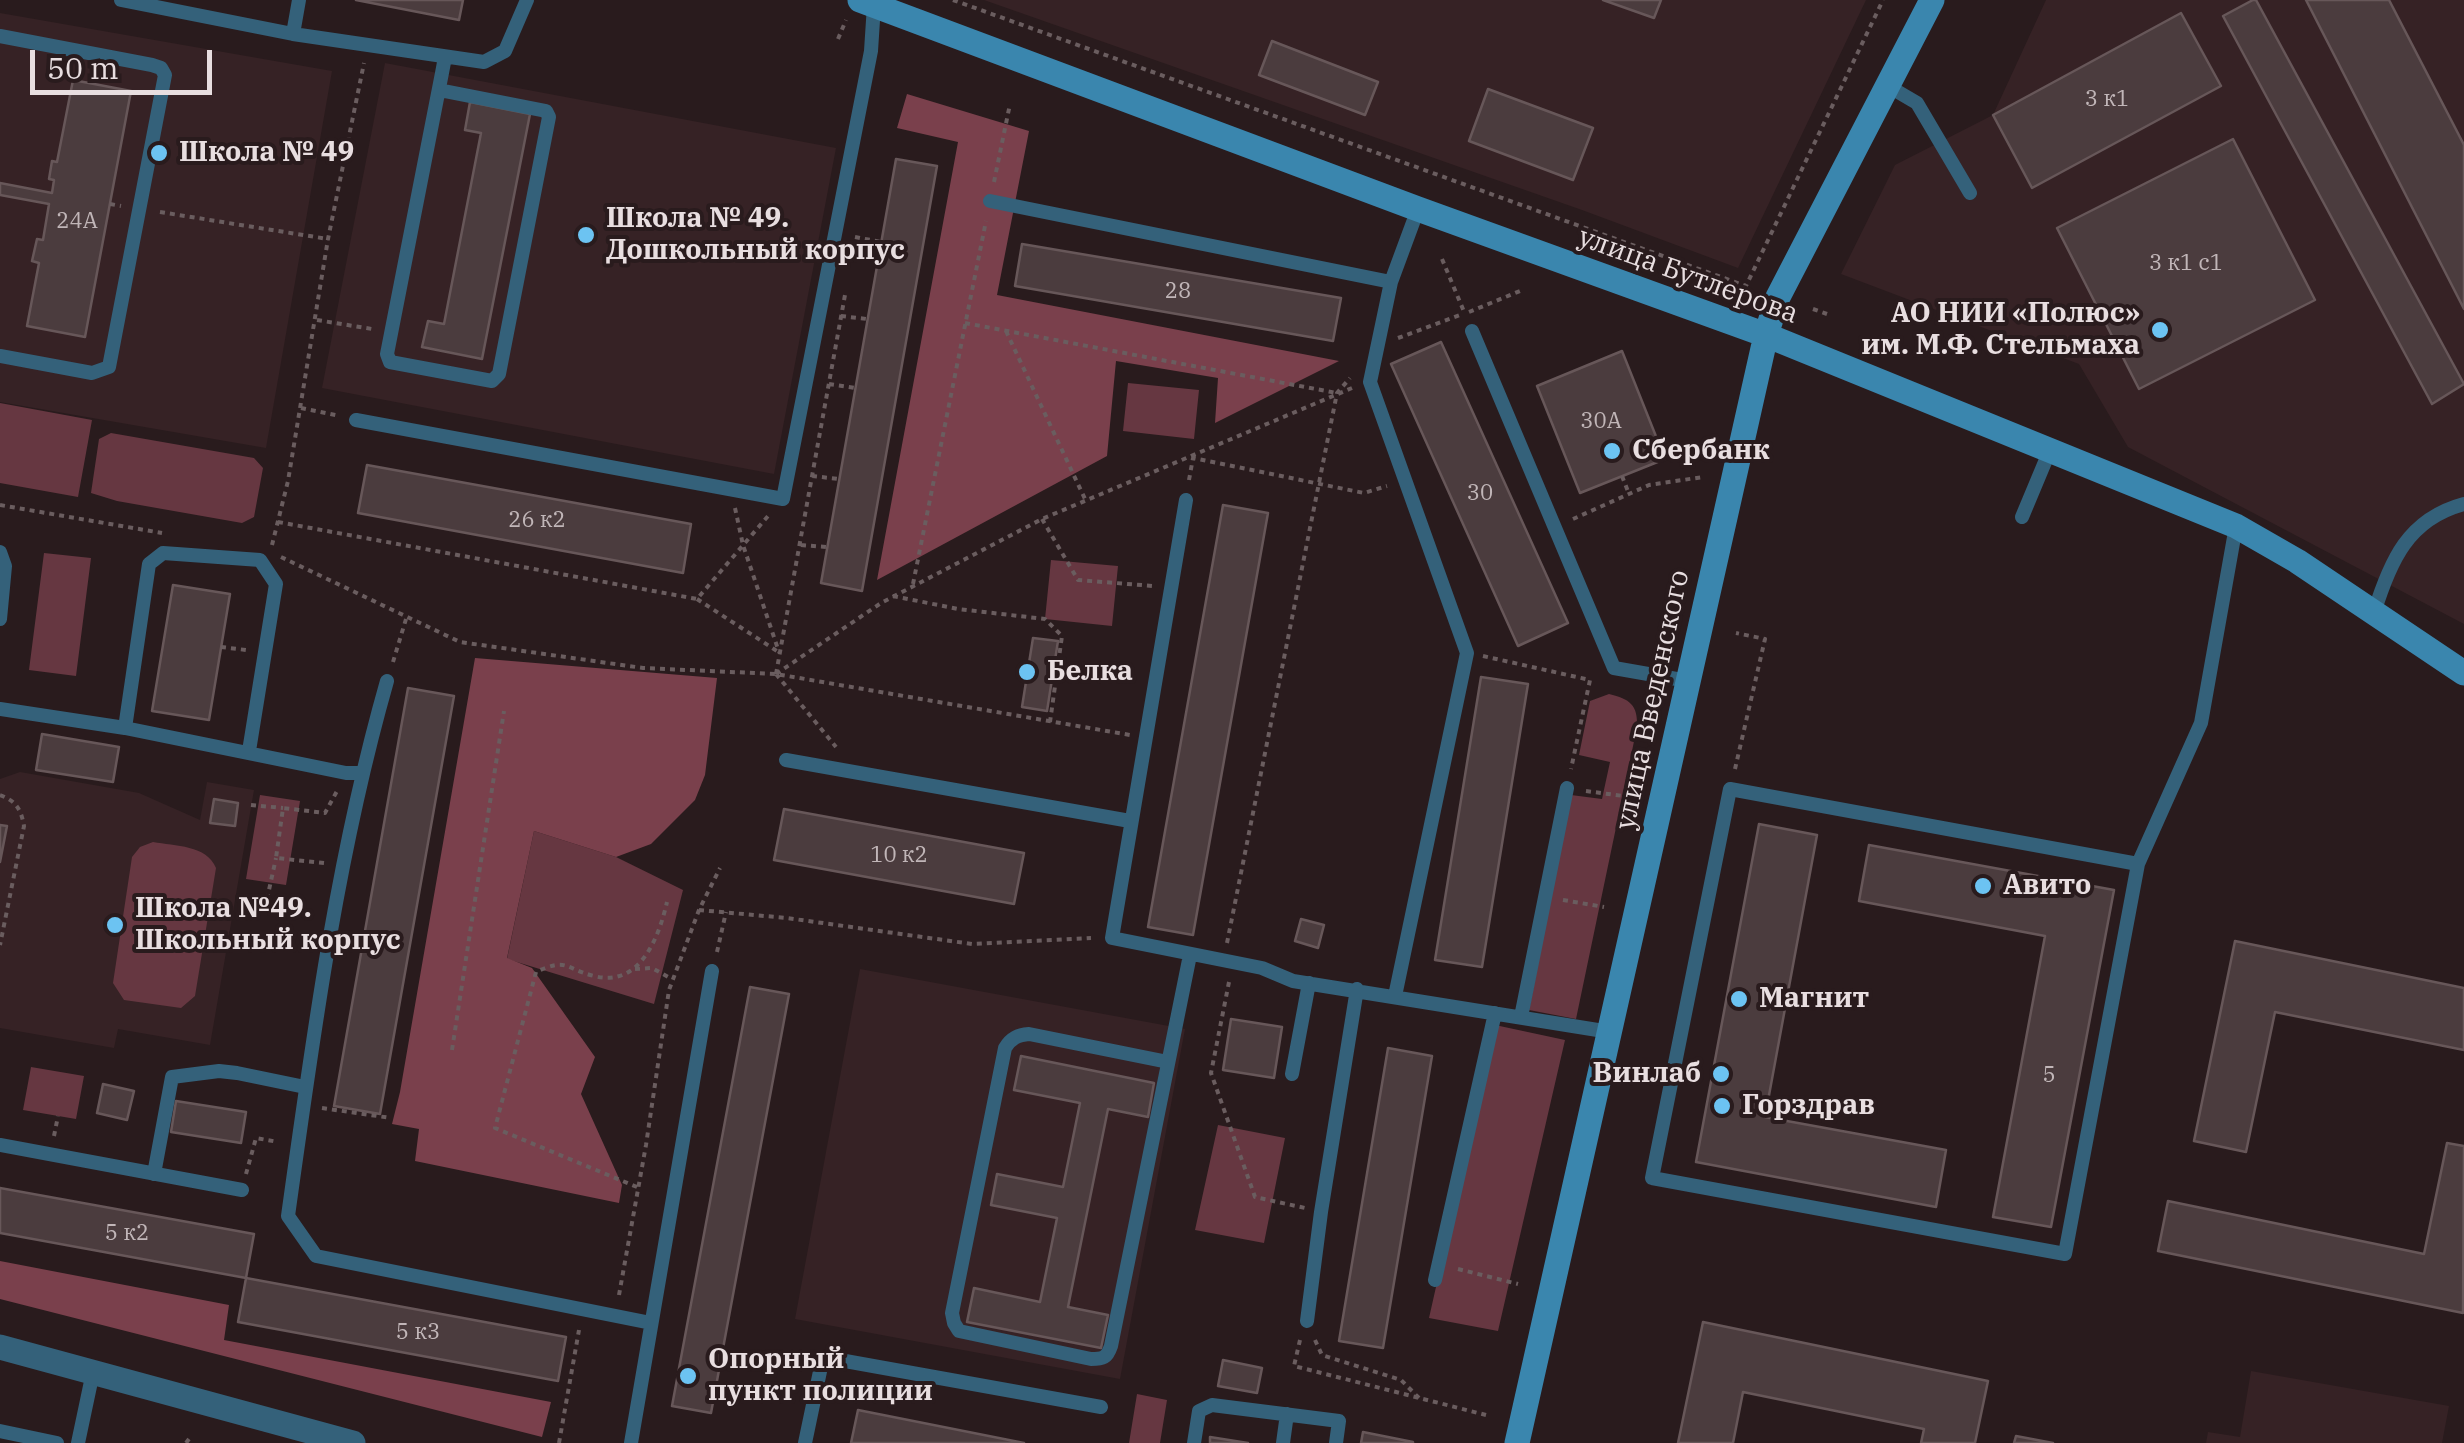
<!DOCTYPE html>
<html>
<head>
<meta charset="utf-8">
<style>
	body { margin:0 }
	#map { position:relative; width:2464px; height:1443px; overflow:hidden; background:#291b1d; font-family:"IBM Plex Serif",serif }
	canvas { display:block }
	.scale { position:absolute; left:30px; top:50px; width:182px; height:45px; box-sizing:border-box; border:5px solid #e8dee0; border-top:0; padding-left:12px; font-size:30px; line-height:35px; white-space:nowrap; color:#e8dee0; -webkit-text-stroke:8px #291b1d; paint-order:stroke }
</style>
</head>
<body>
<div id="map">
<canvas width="2464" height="1443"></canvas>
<div class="scale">50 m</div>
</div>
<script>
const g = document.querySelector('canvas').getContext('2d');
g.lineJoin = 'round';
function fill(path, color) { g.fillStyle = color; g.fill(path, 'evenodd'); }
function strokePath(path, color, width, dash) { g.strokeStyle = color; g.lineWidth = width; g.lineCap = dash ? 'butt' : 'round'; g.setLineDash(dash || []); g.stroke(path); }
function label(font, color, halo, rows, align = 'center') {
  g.font = font + ' "IBM Plex Serif",serif'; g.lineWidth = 8; g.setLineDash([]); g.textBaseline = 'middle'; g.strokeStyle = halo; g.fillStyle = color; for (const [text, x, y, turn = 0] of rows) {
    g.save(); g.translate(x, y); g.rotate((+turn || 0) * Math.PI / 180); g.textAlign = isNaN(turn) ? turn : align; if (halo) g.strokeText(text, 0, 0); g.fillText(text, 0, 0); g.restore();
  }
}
fill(new Path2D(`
	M984 0H1866L1738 268 1582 210Z
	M2046 0H2464V624L2128 447 2079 364 1841 274 1895 165 1993 115Z
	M0 13 332 71 266 448 0 402Z
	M385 63 836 148 774 474 322 388Z
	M20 772 139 793 200 820 207 782 254 790 210 1045 118 1029 114 1048 0 1028V779Z
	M860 969 1185 1029 1120 1379 795 1319Z
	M2251 1371 2449 1406 2442 1443H2206L2208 1432 2240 1437Z`), '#362225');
fill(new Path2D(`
	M1128 383 1199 390 1194 439 1123 431Z
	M0 403 92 420 78 497 0 483Z
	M111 433 254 458 263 468 254 517 242 523 117 501 91 493 99 439Z
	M44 553 91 558 76 676 29 670Z
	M1051 560 1118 566 1112 626 1045 619Z
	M1609 694C1630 699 1638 705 1637 727L1576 1019 1529 1010 1571 795 1602 799 1610 762 1579 755 1590 701Z
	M260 795 300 801 286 885 246 879Z
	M534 831 616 857 683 890 654 1004 507 959Z
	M153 842C175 846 207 845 216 868L195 996 181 1008 124 1000 113 983 132 857 140 847Z
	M1495 1025 1565 1040 1498 1331 1429 1318Z
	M31 1067 84 1076 76 1119 23 1110Z
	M1218 1125 1285 1138 1264 1243 1195 1230Z
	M1137 1394 1167 1400 1160 1443H1129Z`), '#663741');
fill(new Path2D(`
	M907 94 1029 131 997 295 1339 361 1215 423 1218 378 1116 361 1107 456 877 580 958 142 897 128Z
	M475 658 717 678 705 775 695 800 651 844 616 857 534 831 507 958 532 968 595 1057 581 1094 622 1185 619 1203 415 1161 419 1129 392 1124 400 1092Z
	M0 1261 229 1305 224 1340 551 1402 542 1437 0 1299Z`), '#7a404c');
const building = new Path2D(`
	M356 0H463L459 20Z
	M1603 0H1661L1654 18Z
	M2253 0H2256L2464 384 2432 404 2223 16Z
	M2306 0H2389L2464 145V309Z
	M2181 13 2221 86 2032 188 1993 115Z
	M1272 41 1378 82 1365 115 1259 75Z
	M73 80 131 91 85 337 27 326 39 263 32 261 37 239 43 240 49 204 0 195V183L52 193 54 180 49 179 52 161 57 162Z
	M1488 89 1593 128 1573 180 1469 141Z
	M470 102 530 114 482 359 422 347 428 321 444 324 481 133 465 130Z
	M2233 139 2315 300 2139 389 2057 228Z
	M896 159 937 166 862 591 821 583Z
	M1022 244 1341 298 1333 341 1015 286Z
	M1441 342 1568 623 1518 646 1391 364Z
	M1622 351 1665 459 1580 493 1537 386Z
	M367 465 691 524 683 573 358 513Z
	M1223 505 1268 513 1193 935 1148 927Z
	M173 585 230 594 209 720 152 711Z
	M1033 638 1058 641 1047 711 1022 707Z
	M1481 677 1528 684 1482 967 1435 960Z
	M408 688 454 696 380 1114 334 1106Z
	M42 734 119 747 113 782 36 770Z
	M214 799 238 803 235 826 210 823Z
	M784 809 1024 853 1014 904 774 860Z
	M1759 824 1817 835 1765 1117 1946 1150 1936 1207 1696 1162Z
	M0 825 7 826 0 862Z
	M1869 845 2114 890 2051 1227 1993 1217 2045 936 1859 901Z
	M1301 919 1324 925 1318 948 1295 941Z
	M2235 941 2464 988V1050L2275 1012 2246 1152 2194 1141Z
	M750 987 789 994 711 1413 672 1406Z
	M1231 1019 1282 1027 1274 1078 1223 1070Z
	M1388 1048 1432 1056 1383 1348 1339 1341Z
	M1021 1056 1154 1083 1148 1117 1108 1109 1068 1307 1108 1315 1101 1348 967 1322 974 1288 1040 1302 1057 1218 991 1205 997 1174 1063 1187 1080 1103 1014 1090Z
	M103 1084 134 1091 127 1120 97 1113Z
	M176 1101 246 1112 241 1143 171 1132Z
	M2447 1143 2464 1146 2463 1313 2158 1251 2168 1201 2424 1254Z
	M0 1188 254 1234 246 1278 0 1233Z
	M246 1278 566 1337 558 1381 238 1322Z
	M1703 1322 1988 1381 1975 1443H1921L1924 1429 1743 1392 1733 1443H1678Z
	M1223 1360 1262 1368 1257 1393 1218 1386Z
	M858 1410 1024 1443H851Z
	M1363 1432 1413 1442V1443H1361Z
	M2016 1436 2053 1443H2014Z
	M1210 1437 1248 1443H1210Z`);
fill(building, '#4b3c3e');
strokePath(building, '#675759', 2.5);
strokePath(new Path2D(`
	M953 0 1746 286 1883 0
	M838 39 846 20
	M994 182 1010 104
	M110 204 121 206
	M160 212 328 239
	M855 237 881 242
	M1442 259 1465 314
	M1813 309 1827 314
	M1469 312 1520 291
	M841 316 867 319
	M317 320 372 329
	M965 323 1337 393
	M1006 331 1085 499
	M1398 338 1460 315
	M829 384 855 388
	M301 408 340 416
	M812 476 839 479
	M1622 476 1629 494
	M1189 480 1193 458 1364 493 1387 486
	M0 505 162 533
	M735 508 743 545 779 652
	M1042 519 1078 580 1153 586
	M1573 519 1649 485 1703 477
	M278 522 697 599 768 516
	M272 545 288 481 328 239 364 63
	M801 545 827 547
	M281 557 460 642 643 668 776 674 1130 735
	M913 584 986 221
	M893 596 958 609 1045 619 1062 636 1050 722
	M697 599 780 653
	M221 647 246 650
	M1483 656 1590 680 1571 769
	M393 662 406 619
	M776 674 881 603 1042 519 1352 388
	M776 674 845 295
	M776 674 836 747
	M1735 769 1765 639 1736 633
	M1586 791 1631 797
	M0 795C16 801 21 809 24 826L0 945
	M251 805 283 808
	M324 863 276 858 283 808 325 813 337 791
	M267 899 276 858
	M1563 900 1604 907
	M699 910 787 918 972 944 1091 938
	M1227 943 1337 393 1350 378
	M717 952 726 912
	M635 969 652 968 672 979
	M1229 982 1211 1073 1255 1197 1305 1208
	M452 1050 504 711
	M322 1108 391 1118
	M54 1136 58 1116
	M246 1174 256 1138 278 1142
	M637 1187 495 1128 536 972C568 957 565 969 594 976 640 988 659 937 667 902
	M1458 1269 1518 1284
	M619 1295 646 1145 669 990 699 910 720 868
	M1300 1340 1294 1366 1486 1415
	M1315 1340 1322 1355 1401 1380 1419 1398
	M186 1443 189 1439
	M559 1443 579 1330`), '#6a5d5f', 4, [5, 5]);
strokePath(new Path2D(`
	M121 0 293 34 484 62 505 51 527 0
	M293 34 299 0
	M0 36 152 65 161 68 165 75 109 367 92 373 0 356
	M1888 86 1917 103 1970 193
	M439 90 546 111 549 117 499 374 492 381 390 362 387 354 442 73 445 57
	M990 201 1391 282
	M1472 331 1614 668 1688 681
	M356 420 783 499 871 51 874 5
	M1186 500 1112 938 1262 968 1293 981 1610 1032
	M2022 517 2050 450
	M0 552 5 566 0 619
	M2374 613C2390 561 2408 519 2464 504
	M387 681C337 856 313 1037 288 1216L316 1256 651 1323
	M0 709 125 728 346 773H361
	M125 728 149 564 163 553 260 560 276 584 249 751
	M786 760 1130 821
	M2138 864 1730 789 1652 1178 2065 1254 2138 864 2201 723 2236 526
	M1395 996 1467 653 1370 382 1391 282 1418 209
	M1521 1017 1567 788
	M1168 1062 1029 1034C1018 1035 1011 1038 1005 1048L952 1313 954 1323 959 1331 1091 1359C1103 1359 1107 1358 1111 1346L1190 955
	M1292 1074 1309 983
	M0 1145 242 1190
	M154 1174 172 1077 219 1071 237 1073 305 1087
	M1435 1280 1495 1013
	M1307 1321 1321 1212 1357 989
	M0 1431 57 1443
	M78 1443 93 1372
	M631 1443 712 971
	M805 1443 823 1357 1101 1407
	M1194 1443 1199 1411 1212 1405 1339 1421 1336 1443
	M1283 1443 1287 1414`), '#34617a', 14);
strokePath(new Path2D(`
	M0 1347 353 1443`), '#34617a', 25);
strokePath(new Path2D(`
	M860 0 1418 209 1766 335 2236 526 2297 561 2464 673
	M1517 1443 1766 335 1778 297 1932 0`), '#3a86ae', 25);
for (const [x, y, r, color] of [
	[159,153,10,"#6cc3f2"],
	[586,235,10,"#6cc3f2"],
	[2160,330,10,"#6cc3f2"],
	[1612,451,10,"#6cc3f2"],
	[1027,672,10,"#6cc3f2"],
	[1983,886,10,"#6cc3f2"],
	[115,925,10,"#6cc3f2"],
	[1739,999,10,"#6cc3f2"],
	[1721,1074,10,"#6cc3f2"],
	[1722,1106,10,"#6cc3f2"],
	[688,1376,10,"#6cc3f2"]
]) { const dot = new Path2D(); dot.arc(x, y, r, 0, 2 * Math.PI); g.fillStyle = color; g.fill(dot); strokePath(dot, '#291b1d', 4); }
label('22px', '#c1b6b8', null, [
	["3 к1",2107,100],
	["24А",77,222],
	["3 к1 с1",2186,264],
	["28",1178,292],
	["30А",1601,422],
	["30",1480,494],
	["26 к2",537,521],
	["10 к2",899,856],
	["5",2049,1076],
	["5 к2",127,1234],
	["5 к3",418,1333]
]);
label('bold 28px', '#e8dee0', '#291b1d', [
	["Школа № 49",179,153],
	["Школа № 49.",606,219],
	["Дошкольный корпус",606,251],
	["АО НИИ «Полюс»",2140,314,"right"],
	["им. М.Ф. Стельмаха",2140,346,"right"],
	["Сбербанк",1632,451],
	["Белка",1047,672],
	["Авито",2003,886],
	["Школа №49.",135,909],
	["Школьный корпус",135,941],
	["Магнит",1759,999],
	["Винлаб",1701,1074,"right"],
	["Горздрав",1742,1106],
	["Опорный",708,1360],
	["пункт полиции",708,1392]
], 'left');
label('28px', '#e8dee0', '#291b1d', [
	["улица Бутлерова",1688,276,20],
	["улица Введенского",1653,700,-78]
]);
</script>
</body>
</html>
